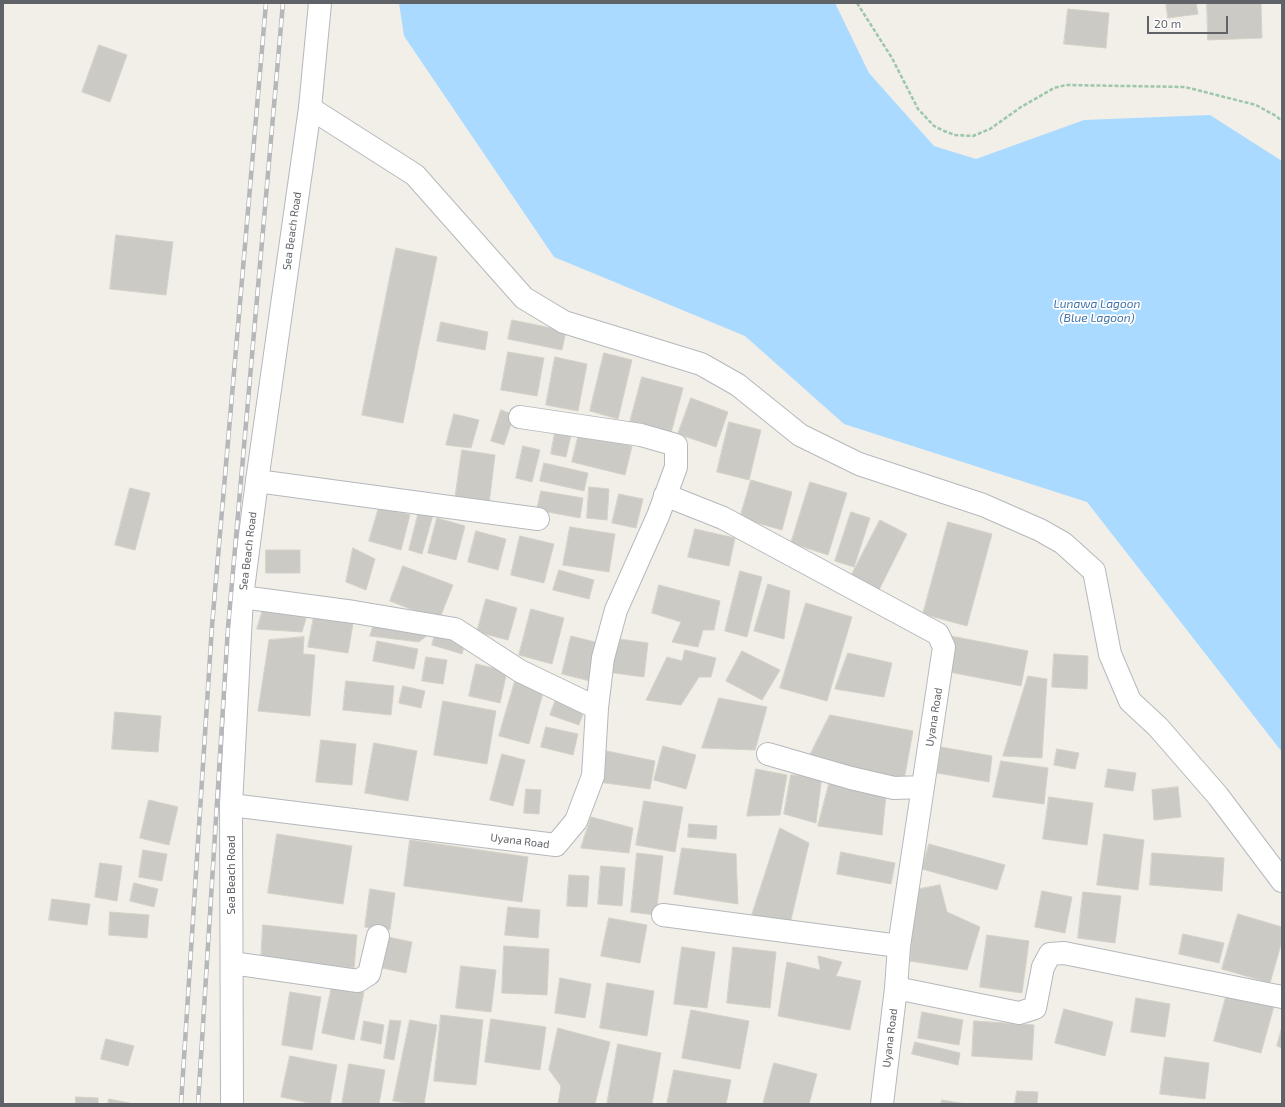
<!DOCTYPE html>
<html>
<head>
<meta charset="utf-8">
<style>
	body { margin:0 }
	#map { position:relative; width:1285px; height:1107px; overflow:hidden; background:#f1efe8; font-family:"Exo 2",sans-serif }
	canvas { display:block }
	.frame { position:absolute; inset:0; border:4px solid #5f6368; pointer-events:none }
	.scale { position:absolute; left:1147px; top:16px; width:81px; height:18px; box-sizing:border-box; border:2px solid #5f6368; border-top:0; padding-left:5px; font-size:12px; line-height:14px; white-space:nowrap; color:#5f6368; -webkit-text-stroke:3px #fff; paint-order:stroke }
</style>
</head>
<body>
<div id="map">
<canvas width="1285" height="1107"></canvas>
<div class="frame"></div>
<div class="scale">20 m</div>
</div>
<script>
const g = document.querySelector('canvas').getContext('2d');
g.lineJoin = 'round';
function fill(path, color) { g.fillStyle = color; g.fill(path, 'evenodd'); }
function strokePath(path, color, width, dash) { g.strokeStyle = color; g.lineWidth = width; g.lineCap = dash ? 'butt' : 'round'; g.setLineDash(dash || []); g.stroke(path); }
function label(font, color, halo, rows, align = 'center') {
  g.font = font + ' "Exo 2",sans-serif'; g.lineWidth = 3.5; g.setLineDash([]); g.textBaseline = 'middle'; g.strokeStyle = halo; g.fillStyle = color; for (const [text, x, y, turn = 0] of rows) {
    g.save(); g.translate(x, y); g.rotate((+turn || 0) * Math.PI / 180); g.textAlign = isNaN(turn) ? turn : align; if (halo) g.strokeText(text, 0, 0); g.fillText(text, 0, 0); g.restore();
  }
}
fill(new Path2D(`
	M399 3H835L869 73 934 146 976 159 1084 120 1210 115 1282 161V752L1087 502 844 424 745 336 554 257 404 36Z`), '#aadaff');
const building = new Path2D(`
	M1166 3H1196L1198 14 1168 18Z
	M1207 3H1261L1262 38 1208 40Z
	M1068 9 1109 13 1106 48 1064 44Z
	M99 45 127 55 110 102 82 92Z
	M116 235 173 242 166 295 110 289Z
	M396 248 437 257 403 423 362 415Z
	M512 320 566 331 562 350 508 339Z
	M441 322 488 332 485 350 437 341Z
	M508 352 544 358 537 396 501 390Z
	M604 353 632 360 618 419 590 411Z
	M555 357 587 364 578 411 546 405Z
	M642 377 683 388 671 433 630 422Z
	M691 398 728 412 716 447 678 434Z
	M501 410 514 415 504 445 491 441Z
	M454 414 479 420 471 448 446 445Z
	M729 422 761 430 749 480 717 472Z
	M555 432 571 435 566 457 551 454Z
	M579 433 632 446 625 475 572 462Z
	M523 446 540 450 532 482 516 478Z
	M462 450 495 455 489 504 455 499Z
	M544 463 588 473 584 491 540 481Z
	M751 480 792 492 782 530 740 518Z
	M810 482 847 493 828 555 791 543Z
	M589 487 609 489 607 520 587 518Z
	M130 488 150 493 135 550 115 545Z
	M541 491 583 498 580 518 537 510Z
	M619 494 643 499 636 528 612 523Z
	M379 507 410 515 401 550 369 541Z
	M419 511 433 515 422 554 409 550Z
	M851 512 870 518 854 567 835 561Z
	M437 518 465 526 456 560 428 553Z
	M880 520 907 534 879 590 851 576Z
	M948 522 992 534 967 626 923 614Z
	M570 527 615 534 609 572 563 565Z
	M695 529 735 538 729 566 688 557Z
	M476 531 506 539 498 570 468 562Z
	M520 536 554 544 544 583 511 575Z
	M353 548 375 559 366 590 346 582Z
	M266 550H300V573H266Z
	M403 566 453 585 439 620 390 601Z
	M559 570 594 580 589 599 553 590Z
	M740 571 762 577 747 637 725 631Z
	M768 584 790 591 784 639 754 631Z
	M659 585 720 601 714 630H703L698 647 672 642 681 622 652 613Z
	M486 599 517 608 508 640 477 632Z
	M806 603 852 617 827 701 780 688Z
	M264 606 307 615 302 632 257 629Z
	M531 609 564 618 552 664 519 655Z
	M315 611 354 618 348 653 308 647Z
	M376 618 430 633 419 642 370 636Z
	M436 631 466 639 462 654 432 645Z
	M571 636 599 643 590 681 562 674Z
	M951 636 1028 651 1021 686 944 671Z
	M304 637 303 654 315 655 310 716 258 711 269 640Z
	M612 638 648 643 644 677 607 672Z
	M377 641 418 649 414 669 373 661Z
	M685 650 716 658 711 677H699L681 705 646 700 667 657 682 661Z
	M742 651 780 670 762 700 726 681Z
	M848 653 892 663 884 697 835 689Z
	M1054 654 1088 656 1087 689 1052 687Z
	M426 657 447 660 443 684 422 681Z
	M476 664 507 671 500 703 469 696Z
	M1028 676 1047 679 1042 758 1003 756Z
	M346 681 394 686 391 715 343 710Z
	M515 681 544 689 529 744 499 736Z
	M403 686 425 691 421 708 399 703Z
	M719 698 767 707 755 750 702 748Z
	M556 699 585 708 579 725 550 715Z
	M443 701 496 711 487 764 434 755Z
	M115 712 161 716 158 752 112 749Z
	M830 715 913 731 904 780 808 759Z
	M546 727 578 734 573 755 541 747Z
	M321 740 356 744 352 785 316 782Z
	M374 743 417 751 408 801 365 793Z
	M663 746 696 755 686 789 654 780Z
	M941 747 992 756 989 782 937 773Z
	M1057 749 1079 753 1075 769 1054 765Z
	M602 750 655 761 650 789 598 782Z
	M502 754 525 760 513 806 490 800Z
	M1001 761 1048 768 1044 804 993 797Z
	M756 769 787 775 780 815 747 816Z
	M1108 769 1136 773 1133 791 1105 787Z
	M791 775 822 776 816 823 784 814Z
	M829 784 886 795 882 835 818 826Z
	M1178 787 1181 817 1154 820 1152 790Z
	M526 789 541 790 539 814 524 813Z
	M1049 797 1093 803 1087 845 1043 839Z
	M149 800 178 807 169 845 140 838Z
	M644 801 683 807 675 852 636 845Z
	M591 817 633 828 629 853 581 848Z
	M689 824 717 826 716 839 688 837Z
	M780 828 809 843 790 924 751 918Z
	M277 834 352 846 343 904 268 893Z
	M1104 834 1144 840 1138 890 1097 885Z
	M410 840 528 857 522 902 404 886Z
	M929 844 1005 865 997 890 922 869Z
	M682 848 736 854 738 904 674 894Z
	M143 850 167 854 162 881 139 877Z
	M841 852 895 863 891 884 837 874Z
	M637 853 663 856 656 915 631 912Z
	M1152 853 1224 858 1222 891 1150 885Z
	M100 863 122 866 117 901 95 897Z
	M601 866 625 868 622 906 598 904Z
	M569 875 589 876 587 907 567 906Z
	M134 883 158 889 154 907 130 901Z
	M940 885 947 912 980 927 967 970 910 961 915 890Z
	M370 889 395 893 390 930 365 927Z
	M1042 891 1072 897 1065 933 1035 927Z
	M1083 892 1121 896 1115 943 1078 938Z
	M52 899 90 904 87 925 49 920Z
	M508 907 540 910 538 938 505 935Z
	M110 912 149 915 147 938 109 935Z
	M1238 914 1282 927V941L1270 983 1222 969Z
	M609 918 647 925 640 963 601 956Z
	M263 925 357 935 354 968 261 960Z
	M1183 934 1224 943 1219 963 1179 954Z
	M987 935 1029 941 1022 993 980 987Z
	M383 936 412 942 406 973 377 967Z
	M504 946 549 949 547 995 502 993Z
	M682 947 715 952 707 1008 674 1004Z
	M733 947 776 952 770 1008 727 1003Z
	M818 956 842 962 836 976 861 981 850 1030 778 1016 787 962 820 970Z
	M461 966 496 970 491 1012 456 1008Z
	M560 978 591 984 585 1018 555 1013Z
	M607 983 654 991 647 1036 600 1028Z
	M332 986 364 992 354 1040 322 1033Z
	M290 992 321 997 312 1050 282 1045Z
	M1227 993 1274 1006 1261 1053 1214 1041Z
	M1136 998 1170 1004 1165 1037 1131 1032Z
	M1064 1009 1113 1022 1105 1056 1055 1043Z
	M691 1010 749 1021 740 1069 682 1058Z
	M922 1012 963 1020 959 1045 918 1038Z
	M441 1015 483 1020 476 1085 434 1081Z
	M491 1019 546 1027 540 1070 485 1062Z
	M390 1020 401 1021 394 1060 384 1058Z
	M410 1020 437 1025 424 1104H415L393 1101Z
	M364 1021 384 1025 381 1044 361 1040Z
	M974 1021 1034 1025 1032 1060 972 1056Z
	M1282 1027V1048L1277 1046Z
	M558 1028 610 1042 595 1104H558L561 1086 549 1070Z
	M106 1039 134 1046 128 1066 101 1059Z
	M915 1042 960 1053 958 1065 912 1054Z
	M618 1044 661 1053 652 1104H607Z
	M290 1056 337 1065 330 1104H314L281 1097Z
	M1165 1057 1209 1063 1205 1099 1160 1094Z
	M774 1063 817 1074 809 1104H763Z
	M349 1064 385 1070 379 1104H342Z
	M674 1070 731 1080 726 1104H667Z
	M1017 1091 1038 1092 1037 1104H1015Z
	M76 1097 98 1098V1104H76Z
	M109 1099 134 1104H108Z
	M942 1100 966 1104H941Z`);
fill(building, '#cccac5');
strokePath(building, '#d6d1c6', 1);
const minor = new Path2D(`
	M310 108 415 175 524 298 564 322 701 364 738 385 800 435 859 464 983 505 1040 530 1063 543 1094 571 1110 654 1130 701 1158 727 1218 796 1282 881
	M257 481 538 519
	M665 495 723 518 938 634 944 647 899 946 896 988 882 1104
	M242 597 354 612 455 629 520 671 597 708
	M768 754 851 778 894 788 923 787
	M231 805 556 845 576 821 593 776 597 708 603 658 616 610 658 516 676 467V445L641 435 520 417
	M663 915 899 946
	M232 963 358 981 369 974 378 936
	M896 988 1019 1013 1035 1008 1043 967 1050 954 1064 953 1282 997`);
const tertiary = new Path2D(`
	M232 1104 231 805 242 597 257 481 310 108 320 3`);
strokePath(minor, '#b5b8bc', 24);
strokePath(tertiary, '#b5b8bc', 24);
strokePath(new Path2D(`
	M857 3 892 58 918 109 934 126 944 131 955 135 973 136 990 129 1021 107 1054 88 1066 85 1185 87 1256 105 1276 116 1282 121`), '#9cc7a9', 2.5, [4, 2]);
strokePath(minor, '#fff', 22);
strokePath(tertiary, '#fff', 22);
const rail = new Path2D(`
	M181 1104 212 626 266 3
	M198 1104 228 628 283 3`);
strokePath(rail, '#b6b7b8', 4.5);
strokePath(rail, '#fff', 3, [9]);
label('11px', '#5f6368', '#fff', [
	["Sea Beach Road",292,231,-82],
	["Sea Beach Road",248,551,-83],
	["Uyana Road",934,717,-81],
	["Uyana Road",520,841,7],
	["Sea Beach Road",231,875,-90],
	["Uyana Road",890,1038,-83]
]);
label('italic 12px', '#4174aa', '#fff', [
	["Lunawa Lagoon",1097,304],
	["(Blue Lagoon)",1097,318]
]);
</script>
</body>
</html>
